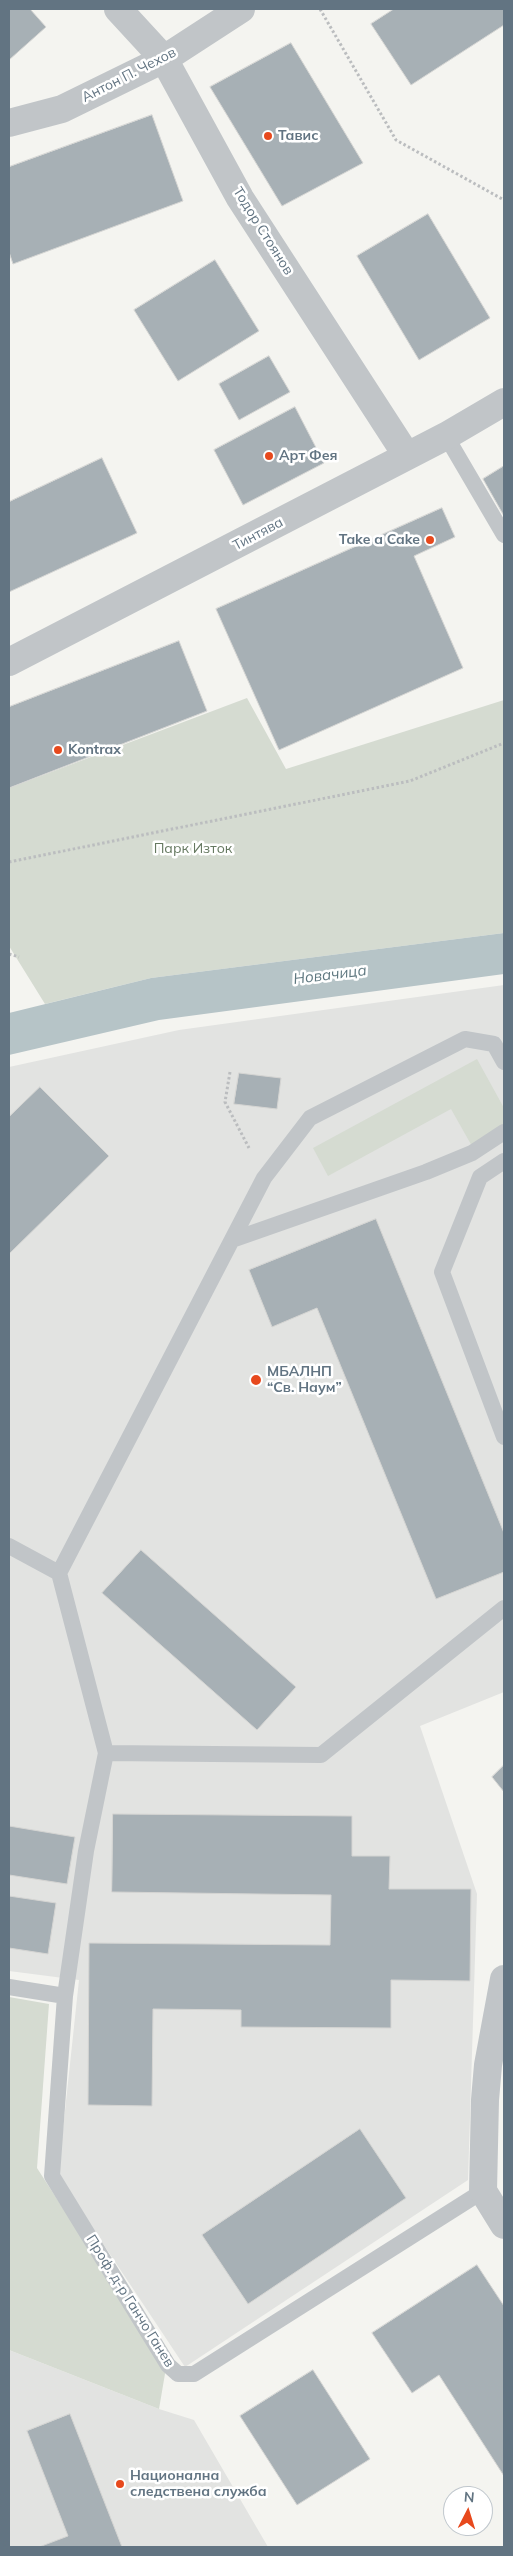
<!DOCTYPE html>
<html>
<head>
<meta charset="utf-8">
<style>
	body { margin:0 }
	#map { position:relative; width:513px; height:2556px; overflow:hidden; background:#f4f4f0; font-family:Mulish,sans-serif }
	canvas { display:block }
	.frame { position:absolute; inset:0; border:10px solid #627482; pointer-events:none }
	.north { position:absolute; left:443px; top:2486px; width:50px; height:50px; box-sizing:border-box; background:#fff; border:1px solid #c0c7cd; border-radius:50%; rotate:5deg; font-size:14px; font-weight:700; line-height:20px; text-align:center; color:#627482 }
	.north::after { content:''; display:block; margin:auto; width:18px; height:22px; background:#e7491d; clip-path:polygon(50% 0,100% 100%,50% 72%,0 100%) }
</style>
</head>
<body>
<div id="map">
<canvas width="513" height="2556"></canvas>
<div class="frame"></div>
<div class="north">N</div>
</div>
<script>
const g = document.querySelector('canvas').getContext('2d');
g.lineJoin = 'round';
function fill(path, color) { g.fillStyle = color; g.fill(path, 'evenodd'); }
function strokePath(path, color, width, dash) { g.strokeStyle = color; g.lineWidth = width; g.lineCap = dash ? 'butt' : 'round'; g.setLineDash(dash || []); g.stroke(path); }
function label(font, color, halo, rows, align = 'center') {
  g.font = font + ' Mulish,sans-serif'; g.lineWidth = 5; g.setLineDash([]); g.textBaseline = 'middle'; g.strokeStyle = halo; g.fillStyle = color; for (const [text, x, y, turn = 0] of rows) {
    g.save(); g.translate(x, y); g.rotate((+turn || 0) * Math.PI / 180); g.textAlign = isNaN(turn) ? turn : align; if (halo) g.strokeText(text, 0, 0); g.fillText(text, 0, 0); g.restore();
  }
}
fill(new Path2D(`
	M504 985V1692L420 1726 477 1894 468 2180 185 2367 58 2176 79 1980 9 1971V1067L179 1030Z
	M9 2350 159 2409 194 2420 268 2547H9Z`), '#e2e3e1');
fill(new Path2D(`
	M247 698 286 769 504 700V933L151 978 45 1004 9 946V788Z
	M477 1059 504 1108V1131L473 1148 451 1109 328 1176 313 1148Z
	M9 1997 49 2004 37 2168 166 2368 159 2409 9 2350Z`), '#d5dbd1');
fill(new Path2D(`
	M504 933V974L159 1020 9 1055V1013L151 978Z`), '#b6c4c7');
const building = new Path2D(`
	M9 9H30L46 27 9 60Z
	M394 9H504V25L411 85 371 24Z
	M291 43 363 163 282 206 210 87Z
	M152 115 183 201 13 264 9 252V167Z
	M428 214 490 318 419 360 357 256Z
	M215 260 259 331 178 381 134 310Z
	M269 356 290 392 239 420 219 384Z
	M295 407 324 463 243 505 214 450Z
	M102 458 137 533 9 592V502Z
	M504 466V516L483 479Z
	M442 508 455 537 414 556 463 668 279 750 216 609Z
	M179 641 207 711 9 788V707Z
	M239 1073 281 1078 277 1109 234 1104Z
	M40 1087 109 1156 9 1254V1117Z
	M376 1219 504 1533V1572L436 1599 317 1308 272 1327 249 1270Z
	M141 1550 296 1687 257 1730 102 1593Z
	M504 1765V1792L492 1777Z
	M113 1814 352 1816V1856H390L389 1889H471L470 1981 391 1980V2028L241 2027V2010L153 2009 152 2106 88 2105 89 1943 330 1945 331 1895 112 1892Z
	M9 1826 75 1837 67 1884 9 1875Z
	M9 1896 56 1903 48 1954 9 1948Z
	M360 2129 406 2198 248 2304 202 2235Z
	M477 2265 504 2306V2476L439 2375 412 2393 372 2333Z
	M313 2370 370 2459 297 2505 240 2416Z
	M70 2414 122 2547H39L68 2536 27 2431Z`);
fill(building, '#a7b0b5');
strokePath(building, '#d5d5d3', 1);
strokePath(new Path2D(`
	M320 9 396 140 504 200
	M9 862 410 781 504 743
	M9 954 19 957
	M230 1072 225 1102 249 1148`), '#bbbdbf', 3, [2.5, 2.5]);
strokePath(new Path2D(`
	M446 436 504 535
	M504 1161 480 1177 442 1272 504 1437
	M232 1240 426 1172 472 1153 504 1132
	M9 1546 59 1573 264 1178 310 1118 465 1039 494 1044 504 1062
	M59 1573 106 1753
	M9 1987 65 1996
	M483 2191 194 2374H178L168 2365 52 2176 65 1996 86 1851 106 1753 321 1755 504 1608`), '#c1c5c8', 16);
strokePath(new Path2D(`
	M118 9 164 59 240 198 407 456
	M9 123 62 109 164 59 241 9
	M9 662 446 436 504 402
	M504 1979 488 2065 485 2100 483 2191 504 2225`), '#c1c5c8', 28);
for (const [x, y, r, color] of [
	[268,136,5,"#e7491d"],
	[269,456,5,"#e7491d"],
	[430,540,5,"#e7491d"],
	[58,750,5,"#e7491d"],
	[256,1380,6,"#e7491d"],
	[120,2484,5,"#e7491d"]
]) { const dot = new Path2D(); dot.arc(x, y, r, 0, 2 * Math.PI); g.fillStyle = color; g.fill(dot); strokePath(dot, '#fff', 2); }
label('14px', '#627482', '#fff', [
	["Антон П. Чехов",129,75,-27],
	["Тодор Стоянов",263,231,58],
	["Тинтява",258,534,-28],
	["Проф. д-р Ганчо Ганев",130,2301,58]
]);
label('bold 14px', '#627482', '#fff', [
	["Тавис",278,136],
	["Арт Фея",279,456],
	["Take a Cake",420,540,"right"],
	["Kontrax",68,750],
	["MБАЛНП",267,1372],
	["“Св. Наум”",267,1388],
	["Национална",130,2476],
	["следствена служба",130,2492]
], 'left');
label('14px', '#667961', '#fff', [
	["Парк Изток",193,849]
]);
label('italic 15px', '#5e777f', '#fff', [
	["Новачица",330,975,-7]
]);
</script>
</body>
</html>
